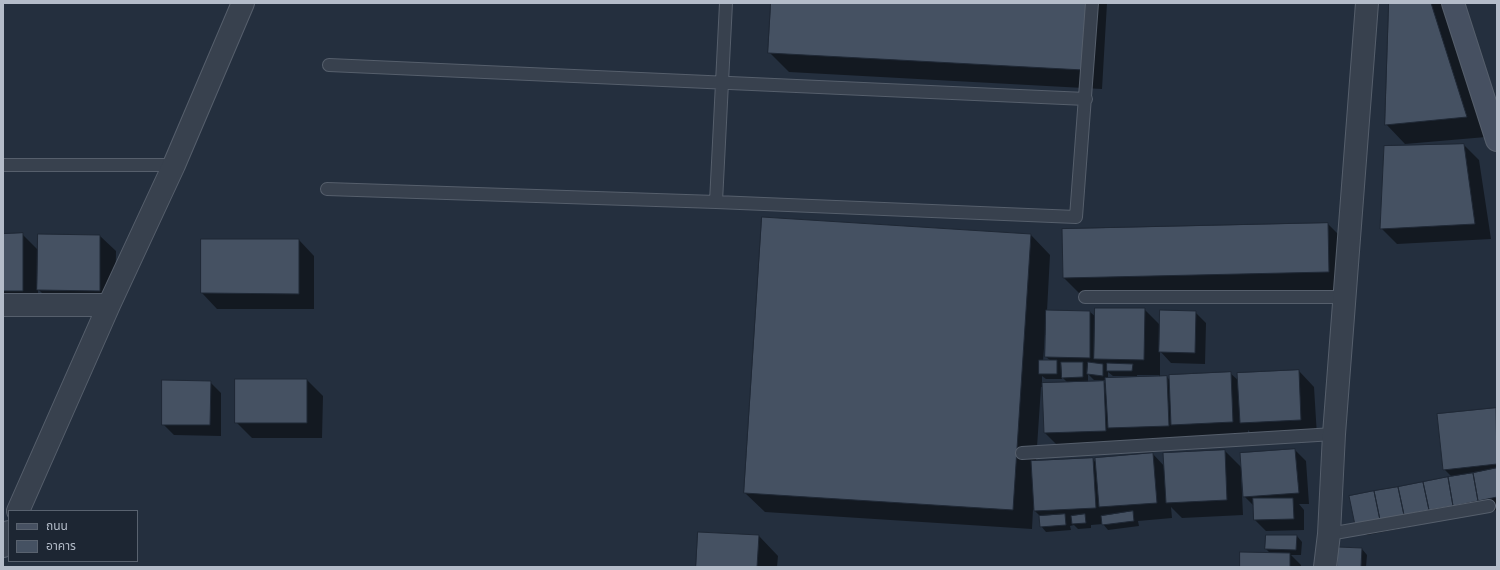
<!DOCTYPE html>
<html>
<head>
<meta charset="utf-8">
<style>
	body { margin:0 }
	#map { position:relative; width:1500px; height:570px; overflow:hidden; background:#242f3e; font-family:"Exo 2","Noto Sans Thai",sans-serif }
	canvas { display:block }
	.frame { position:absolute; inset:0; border:4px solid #b4bcc9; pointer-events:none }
	.legend { position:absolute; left:8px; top:510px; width:130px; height:52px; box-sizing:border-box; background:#1d2633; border:1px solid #59626f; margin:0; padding:5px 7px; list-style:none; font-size:12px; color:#b4bcc9 }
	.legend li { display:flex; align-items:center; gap:8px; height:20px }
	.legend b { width:20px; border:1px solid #59626f }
</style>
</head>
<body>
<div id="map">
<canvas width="1500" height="570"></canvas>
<div class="frame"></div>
<ul class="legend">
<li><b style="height:5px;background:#465061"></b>ถนน</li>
<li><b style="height:11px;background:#455162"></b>อาคาร</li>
</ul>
</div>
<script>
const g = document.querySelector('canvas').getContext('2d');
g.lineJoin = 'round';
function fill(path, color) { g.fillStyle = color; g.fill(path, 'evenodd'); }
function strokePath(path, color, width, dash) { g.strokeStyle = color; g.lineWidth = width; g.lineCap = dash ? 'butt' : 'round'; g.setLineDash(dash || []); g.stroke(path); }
fill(new Path2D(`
	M772 3H1107L1102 89 789 72 769 52Z
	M1390 3H1443L1486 137 1405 144 1386 124Z
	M1464 145 1479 160 1491 239 1397 244 1381 228Z
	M1328 224 1347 243 1349 291 1084 298 1064 278Z
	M22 234 39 251 100 236 116 251 115 306 54 305 38 289V307H3V235Z
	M1031 235 1050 255 1047 311 1090 312 1096 317 1144 309 1161 326 1195 312 1206 323 1205 364 1171 363 1160 351V377H1167L1170 380 1230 373 1239 381 1299 371 1314 387 1317 436 1256 439 1248 430V437L1188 440 1184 437 1185 441 1124 444 1121 440V446L1061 449 1045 433 1043 387H1041L1036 462 1093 459 1096 463 1153 454 1165 467 1225 451 1242 468 1295 450 1306 461 1309 504H1299L1304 510V530L1266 531 1255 520 1254 506 1244 496 1243 473H1241L1243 515 1182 518 1171 507 1172 518 1138 521 1139 526 1108 530 1103 524 1091 525V528L1078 529 1074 525 1070 526 1071 530 1046 532 1041 526 1040 516 1033 509 1032 529 765 512 745 493ZM1045 335H1047L1046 357 1051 361H1043ZM1108 372 1113 376H1136V378L1108 379ZM1088 374 1094 380H1106L1107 385 1103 382H1088ZM1137 375H1159V377L1137 378ZM1042 376 1046 379H1062V377L1068 383 1042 384Z
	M299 240 314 256V309H217L202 293Z
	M307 380 323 396 322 438H252L236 422Z
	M210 382 221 393V436L174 435 163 424Z
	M1496 409 1497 410V510L1367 535 1356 524 1452 477 1444 469Z
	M759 536 778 556 777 567H697Z
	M1297 536 1302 542 1301 555H1291L1301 565V567H1241L1271 554 1266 549Z
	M1362 549 1367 555 1366 567H1338Z`), '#0007');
const building = new Path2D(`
	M771 3H1087L1083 70 768 53Z
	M1389 3H1431L1467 117 1385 125Z
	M1464 144 1475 224 1380 229 1384 146Z
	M762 217 1031 234 1013 510 744 493Z
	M1328 223 1329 272 1063 278 1062 229Z
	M23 233V291H3V234Z
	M38 234 100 235V291L37 290Z
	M201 239H299V294L201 293Z
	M1095 308H1145L1144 360 1094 359Z
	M1046 310 1090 311V358L1045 357Z
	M1160 310 1196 311 1195 353 1159 352Z
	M1039 360H1057V374H1039Z
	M1061 362H1083V377L1062 378Z
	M1088 362 1103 364V376L1087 374Z
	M1107 363 1133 364 1132 371H1107Z
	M1299 370 1301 420 1240 423 1237 373Z
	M1231 372 1233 422 1171 425 1169 375Z
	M1167 376 1169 426 1108 428 1105 378Z
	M235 379H307V423H235Z
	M162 380 211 381 210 425H162Z
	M1104 381 1106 431 1044 433 1042 383Z
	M1496 408 1497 464 1443 470 1437 414Z
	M1295 449 1299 493 1243 497 1240 453Z
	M1225 450 1227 500 1166 503 1163 453Z
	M1153 453 1157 503 1099 507 1095 458Z
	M1093 458 1096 508 1034 511 1031 461Z
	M1497 468V497L1478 501 1473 473Z
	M1473 473 1478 501 1453 506 1448 477Z
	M1448 477 1453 506 1429 510 1423 482Z
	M1423 482 1429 510 1404 515 1398 487Z
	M1398 487 1404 515 1380 520 1374 491Z
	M1374 491 1380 520 1355 525 1349 496Z
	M1253 498H1293L1294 519 1254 520Z
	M1133 511 1134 521 1102 525 1101 516Z
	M1065 514 1066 525 1040 527 1039 516Z
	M1085 514 1086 523 1072 524 1071 516Z
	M698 532 759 535 757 567H696Z
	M1266 535H1297L1296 550 1265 549Z
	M1338 547 1362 548 1361 567H1337Z
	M1240 552 1290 553V567H1240Z`);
fill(building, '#455162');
strokePath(building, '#1f2835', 1);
const lane = new Path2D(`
	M329 65 1086 99
	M3 165H174
	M327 189 716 202 1076 217 1092 3
	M716 202 726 3
	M1085 297H1344
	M1022 453 1334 434
	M1329 534 1489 506`);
const street = new Path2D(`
	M3 305H109
	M18 511 109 305 174 165 243 3
	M3 546 9 532
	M1325 567 1329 534 1334 434 1367 3`);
const secondary = new Path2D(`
	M1453 3 1497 140`);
strokePath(lane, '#565f6c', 14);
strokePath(street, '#565f6c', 24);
strokePath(secondary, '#565f6c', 24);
strokePath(lane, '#38414e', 12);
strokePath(street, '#38414e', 22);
strokePath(secondary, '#465061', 22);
</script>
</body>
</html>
